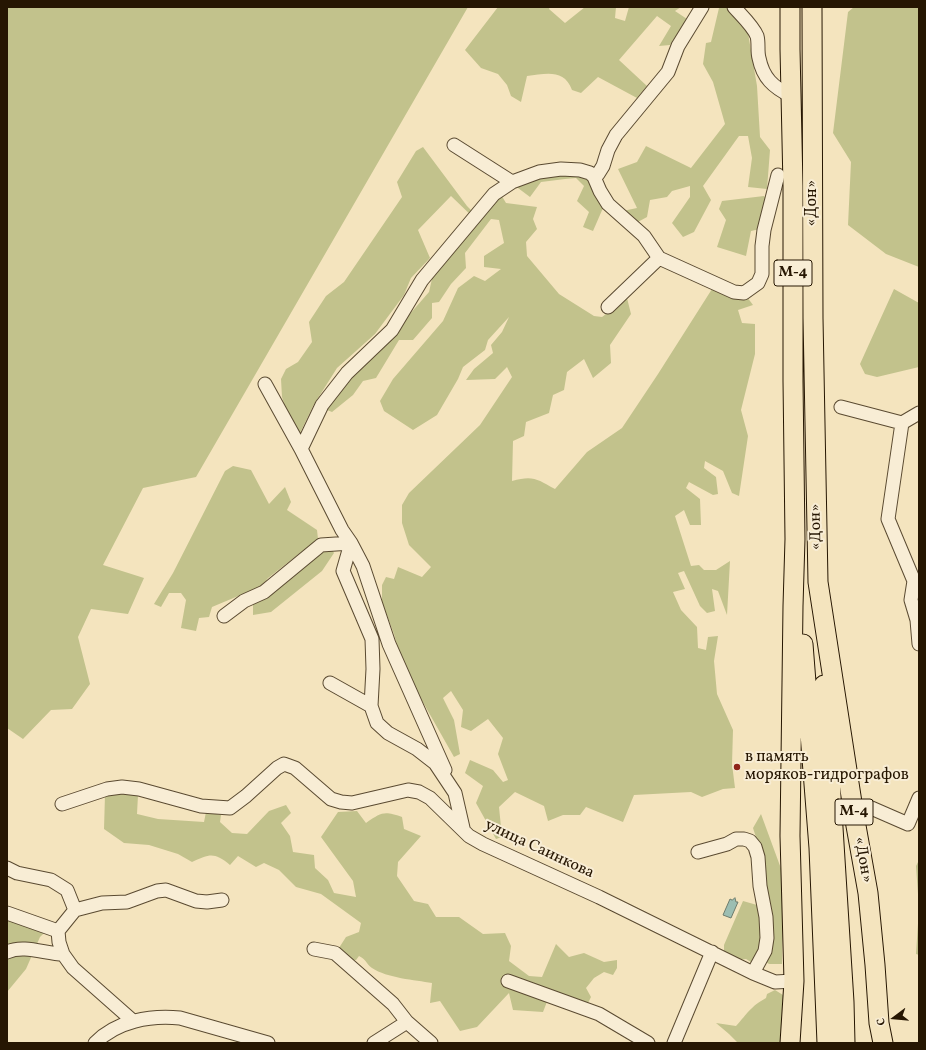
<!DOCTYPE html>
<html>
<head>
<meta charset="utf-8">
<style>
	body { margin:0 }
	#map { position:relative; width:926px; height:1050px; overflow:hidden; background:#f4e4be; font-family:Vollkorn,serif }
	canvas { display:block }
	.frame { position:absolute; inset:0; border:8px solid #261602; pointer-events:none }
	.north { position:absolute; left:874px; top:998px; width:40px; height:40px; -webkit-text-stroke:3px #f8edd5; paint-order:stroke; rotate:254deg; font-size:11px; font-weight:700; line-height:16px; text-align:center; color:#261602 }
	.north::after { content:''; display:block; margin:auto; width:14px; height:18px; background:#261602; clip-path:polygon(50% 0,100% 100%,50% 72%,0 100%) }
</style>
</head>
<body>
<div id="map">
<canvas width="926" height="1050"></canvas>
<div class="frame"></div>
<div class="north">С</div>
</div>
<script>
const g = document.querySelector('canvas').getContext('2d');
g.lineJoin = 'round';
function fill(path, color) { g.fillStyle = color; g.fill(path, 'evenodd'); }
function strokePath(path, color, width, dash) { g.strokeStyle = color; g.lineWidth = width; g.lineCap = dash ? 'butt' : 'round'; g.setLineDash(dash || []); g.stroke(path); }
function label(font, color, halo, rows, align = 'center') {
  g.font = font + ' Vollkorn,serif'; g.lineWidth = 4; g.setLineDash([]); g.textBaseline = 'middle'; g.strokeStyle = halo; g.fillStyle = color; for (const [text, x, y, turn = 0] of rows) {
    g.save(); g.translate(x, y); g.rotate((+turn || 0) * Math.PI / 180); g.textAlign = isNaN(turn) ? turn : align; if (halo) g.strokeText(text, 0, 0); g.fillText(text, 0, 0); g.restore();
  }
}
fill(new Path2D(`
	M7 7H468L196 477 143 488 103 565 144 578 128 614 91 609 78 637 90 684 72 709 51 710 23 739 7 728Z
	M498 7H550L549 9 565 23 585 7H616L615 18 625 21 629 7H681L675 11 687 19 670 45 659 46 671 26 657 16 619 60 647 86 637 98 598 77 581 93 572 90C564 68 545 74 527 76L521 102 511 96 507 85 498 74 481 68 465 50Z
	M722 7H729L748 33 757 86 760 137 770 150 767 189 748 187 752 158 748 136H739L703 186 711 200 694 232 683 237 672 223 690 197V186L672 191 667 197 650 200 647 217 636 223 618 212 637 208 618 169 637 162 646 146 691 168 725 124 713 82 703 64 706 43 711 42 719 8Z
	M854 7H919V267L886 254 848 225 851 162 833 133 848 12Z
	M423 147 467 206 479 218 500 193 506 203 537 207 533 219 537 229 526 242 527 256 559 294 594 316 602 317 627 298 631 314 610 345 611 363 593 378 584 359 567 372 564 390 553 395 549 413 526 422 524 436 513 441 512 481C533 475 537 479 555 489L587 452 622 428 658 374 712 289 747 297 753 305 738 310 742 323 755 324V354L741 410 748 436 739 496 732 493 723 471 705 461 704 468 716 477 718 494 713 495 689 482 686 488 700 499 701 525H690L684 510 675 516 691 566 699 565 704 570H716L730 561 727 615 718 591 712 589 715 611 707 613 700 606 684 571 678 573 685 589 673 592 681 610 697 627 698 648 706 650 708 637 718 636 714 661 717 694 733 730 732 764 735 788 723 789 702 797 691 792 634 795 623 822 586 807 580 815H563L548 821 544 806 515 792 499 807 502 837 496 839 476 803 483 786 465 773 470 760 493 770 503 782 508 780 498 754 503 738 488 719 471 731 461 727 463 710 451 691 443 698 454 720 460 754 454 757 403 667 394 634 382 602V585L386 577 394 579 398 567 422 577 431 567 409 545 402 523V505L409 493 480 425 512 377 507 367 495 379 466 380 474 369 493 353 491 345 502 332 509 317 488 340 485 350 463 367 458 379 437 415 413 430 384 411 380 401 393 379 443 321 458 288 474 276 485 281 501 269 484 267V256L504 243 499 220 491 219 465 253 466 268 451 284 439 302 432 303V318L413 340H399L376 378 363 381 353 395 332 412 327 410 330 401 396 330 429 292 434 270 477 221 451 196 418 230 430 258 411 278 404 295 375 334 337 368 313 406 300 433 290 423 282 397 281 379 286 369 298 362 312 342 309 322 326 296 344 282 402 197 397 182 416 151Z
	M580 173 592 181 603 208 593 231 583 227 589 212 577 201 584 186 576 178 565 179 541 182 530 197 514 185 539 176Z
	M764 196 768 201 760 229 751 231 746 256 717 247 726 220 719 209 722 201Z
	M894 289 919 303V367L877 377 865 374 860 364Z
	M233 466 251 470 269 504 285 487 291 502 287 510 317 530 318 539 268 578 262 586 212 607 209 617 199 618 196 631 181 628 186 600 181 593H169L161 607 154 604 173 573 225 471Z
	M331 548 334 553 322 571 271 612 253 615V600L318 550Z
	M123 791 138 795 137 814 158 819 204 822 206 812 221 815 220 822 232 833 247 834 269 811 286 805 291 813 281 823 290 836 293 852 314 855 315 868 328 880 334 893 356 897 353 881 321 837 338 812 357 811 366 823C382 812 384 811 402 817L404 829 421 836 398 862 397 876 414 901 428 904 436 917H459L483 934 505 933 511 946 509 961 529 976 542 977 556 944 569 957 584 953 604 962 617 960V968L613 975 604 972 594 978 586 988 591 997 587 1005 550 994 543 1012 513 1010 509 993 477 1027 460 1031 440 1001 430 1003 432 983C415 980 387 978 372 968 366 964 367 960 359 956L356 960H346L337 951 346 937 359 932 361 923 321 894 296 887 279 870 264 863 256 867 238 856 230 865C214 852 210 854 192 862L178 854 149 845 124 843 104 829 105 795Z
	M761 814 783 874 782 964H769L766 962 754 964 746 959 737 960 724 953V945L743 901 757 905 761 913 762 856 753 828Z
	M919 860V955L916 954 919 908 916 866Z
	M7 910 51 926 40 937 26 969 7 992Z
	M775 990 783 995 780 1043H738L729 1034 716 1023 736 1026C748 1013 750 1007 766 998L767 994Z`), '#c2c28c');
const water = new Path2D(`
	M735 898 736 902H738L731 918 723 915 730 899 732 900Z`);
fill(water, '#9cbeb2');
strokePath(water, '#6d7b6c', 1);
const minor = new Path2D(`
	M734 7C741 15 753 26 757 36 759 43 757 51 759 58 763 78 773 87 791 96
	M454 145 512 182 539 172 561 169 580 170 590 173 594 177 600 191 608 204 644 236 659 258
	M594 177 598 174 603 166 608 150 616 135 668 72 678 46 702 7
	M608 307 659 258 734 292 744 293 758 283 762 274V246L764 230 778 175
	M265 384 301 449 342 530 351 543 343 571 372 639 373 669 371 706 377 723 388 733 417 749 435 763 455 793 463 828
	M841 407 902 423 919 413
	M902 423 888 519 914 581 911 600 917 620 919 644
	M301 449 322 405 347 373 392 330 422 280 494 194 512 182
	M224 616 244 601 264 592 321 545 351 543 363 566 389 644 445 770
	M330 683 371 706
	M62 804 107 789 122 787 139 789 201 806 230 808 246 796 277 768 284 764 295 768 331 799 341 802 352 803 408 790 419 792 430 798 469 836 483 844 599 897 753 973 775 982 794 981
	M869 807 908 824 919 798
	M698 852 727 844 736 839H744L750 841 755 847 758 857 760 886 766 917 767 938 765 951 753 973
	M7 868 17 873 51 880 67 890 75 910
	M7 913 58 931
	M314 949 335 953 393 1004 407 1022 431 1043
	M7 952C24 944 46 954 63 954
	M508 981 599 1014 648 1043
	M133 1021 73 968 63 954 59 942 58 931 75 910 102 903 127 902 157 891 166 890 196 901 207 902 222 900
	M95 1043C117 1021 150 1015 180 1018L268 1043
	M374 1043 407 1022
	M674 1043 712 952`);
const highway = new Path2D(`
	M790 7V49L793 186V381L795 539 793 606 790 836 794 981 790 1043
	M812 7 813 318 818 582 853 809 868 893 875 965 879 1023 883 1043
	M803 644 819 848 827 1043
	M824 685 844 1002 845 1043`);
strokePath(minor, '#5a4a31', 15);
strokePath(highway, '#261602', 21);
strokePath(minor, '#f8edd5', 13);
strokePath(highway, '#f4e4be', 19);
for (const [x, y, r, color] of [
	[737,767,4,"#8f2418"]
]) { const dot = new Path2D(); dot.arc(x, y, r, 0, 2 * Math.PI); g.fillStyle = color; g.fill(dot); strokePath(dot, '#f8edd5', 1.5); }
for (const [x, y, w] of [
	[793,273,38],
	[854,812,38]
]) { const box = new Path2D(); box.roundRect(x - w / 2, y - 13, w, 26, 3); g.fillStyle = '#f8edd5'; g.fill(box); strokePath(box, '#261602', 1); }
label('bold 15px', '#261602', null, [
	["М-4",793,273],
	["М-4",854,812]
]);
label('16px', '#261602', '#f8edd5', [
	["«Дон»",813,203,-90],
	["«Дон»",817,527,-91],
	["улица Саинкова",539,850,25],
	["«Дон»",862,860,80]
]);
label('16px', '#261602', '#f8edd5', [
	["в память",745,758],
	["моряков-гидрографов",745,776]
], 'left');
</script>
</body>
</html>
